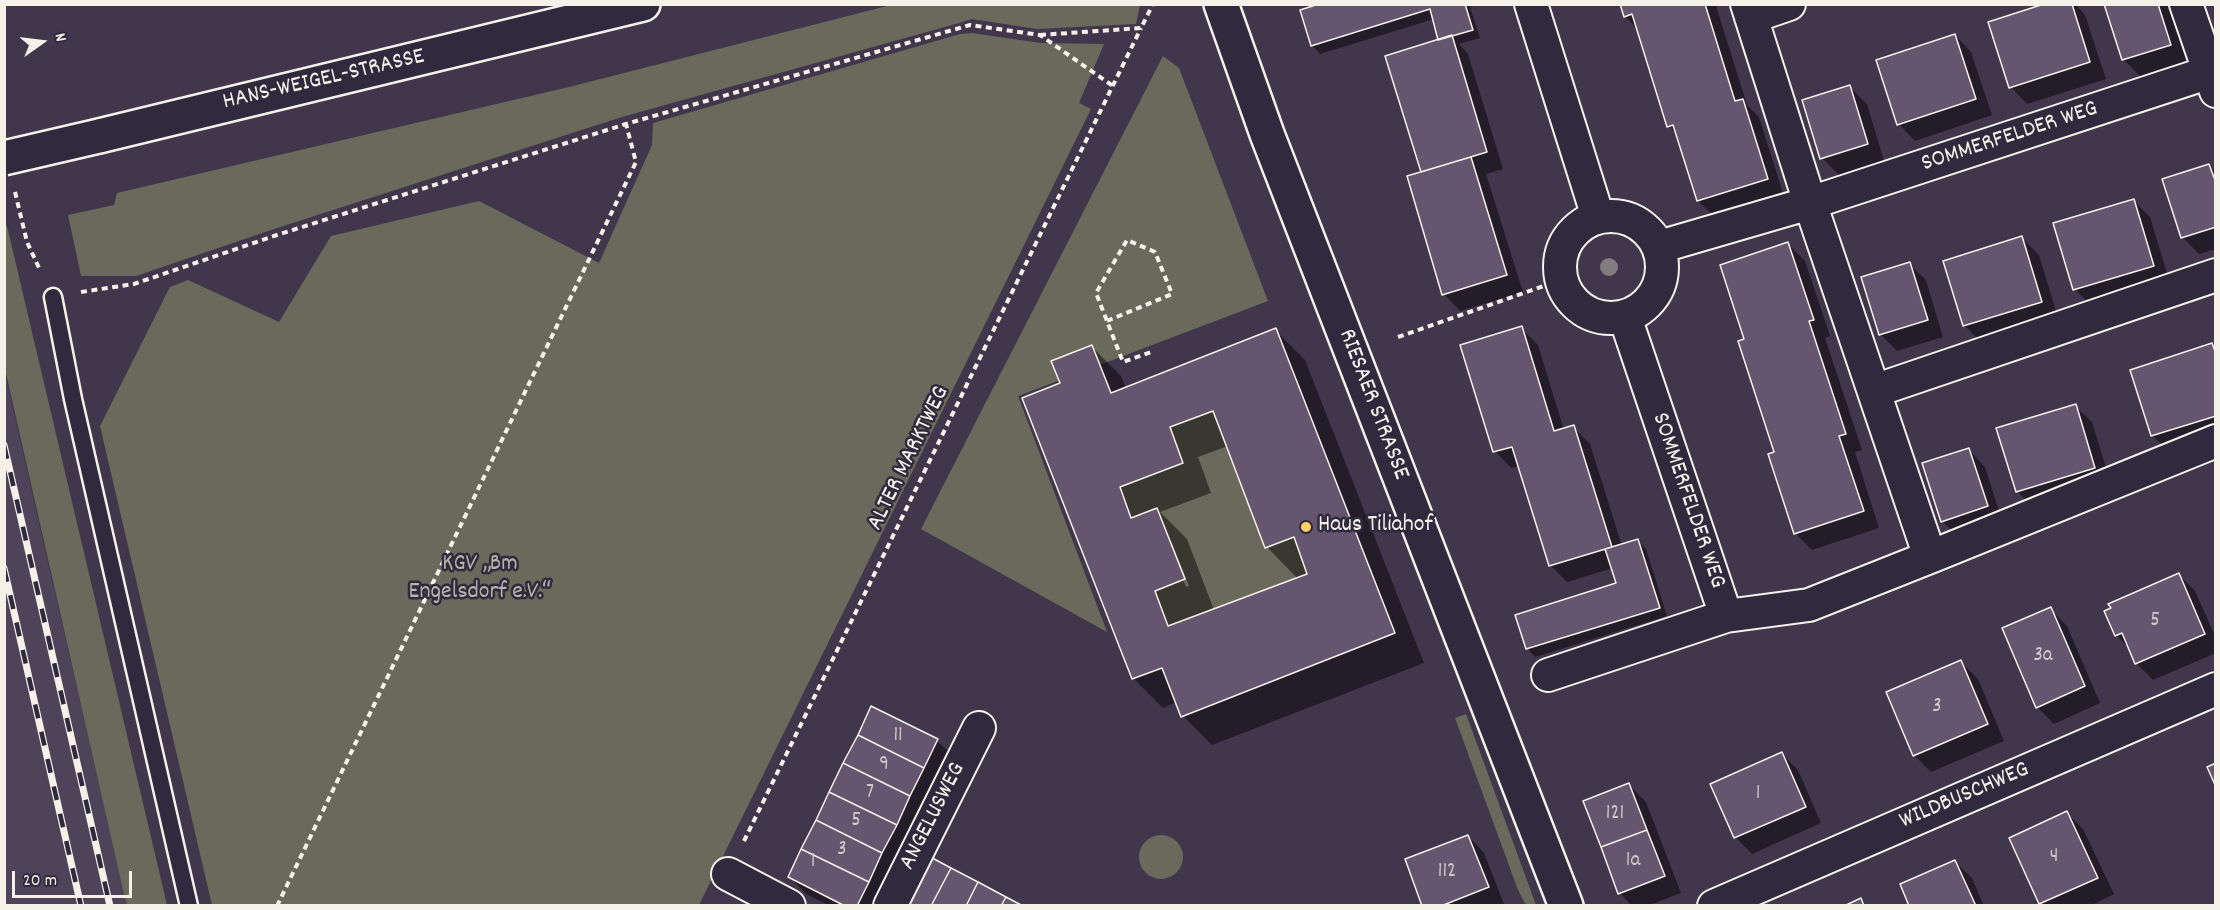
<!DOCTYPE html>
<html>
<head>
<meta charset="utf-8">
<style>
	body { margin:0 }
	#map { position:relative; width:2220px; height:910px; overflow:hidden; background:#40374c; font-family:Dekko,sans-serif }
	canvas { display:block }
	.frame { position:absolute; inset:0; border:6px solid #f4f1e8; pointer-events:none }
	.north { position:absolute; left:12px; top:12px; width:60px; height:60px; -webkit-text-stroke:4px #2f2a3d; paint-order:stroke; rotate:76deg; font-size:16px; font-weight:700; line-height:24px; text-align:center; color:#f4f1e8 }
	.north::after { content:''; display:block; margin:auto; width:21px; height:27px; background:#f4f1e8; clip-path:polygon(50% 0,100% 100%,50% 72%,0 100%) }
	.scale { position:absolute; left:12px; top:871px; width:120px; height:27px; box-sizing:border-box; border:3px solid #f4f1e8; border-top:0; padding-left:8px; font-size:18px; line-height:21px; white-space:nowrap; color:#f4f1e8; -webkit-text-stroke:4px #2f2a3d; paint-order:stroke }
</style>
</head>
<body>
<div id="map">
<canvas width="2220" height="910"></canvas>
<div class="frame"></div>
<div class="north">N</div>
<div class="scale">20 m</div>
</div>
<script>
const g = document.querySelector('canvas').getContext('2d');
g.lineJoin = 'round';
function fill(path, color) { g.fillStyle = color; g.fill(path, 'evenodd'); }
function strokePath(path, color, width, dash) { g.strokeStyle = color; g.lineWidth = width; g.lineCap = dash ? 'butt' : 'round'; g.setLineDash(dash || []); g.stroke(path); }
function label(font, color, halo, rows, align = 'center') {
  g.font = font + ' Dekko,sans-serif'; g.lineWidth = 5; g.setLineDash([]); g.textBaseline = 'middle'; g.strokeStyle = halo; g.fillStyle = color; for (const [text, x, y, turn = 0] of rows) {
    g.save(); g.translate(x, y); g.rotate((+turn || 0) * Math.PI / 180); g.textAlign = isNaN(turn) ? turn : align; if (halo) g.strokeText(text, 0, 0); g.fillText(text, 0, 0); g.restore();
  }
}
fill(new Path2D(`
	M4 369 37 515 127 905H5Z`), '#4e4459');
fill(new Path2D(`
	M895 4 1140 5 1136 24 1037 29 972 19 959 23 622 117 274 229 136 276H81L68 215 114 205 117 193 569 87Z
	M972 33 1041 43 1104 44 1079 103 1091 109 699 905H212L100 426 170 287 188 280 279 322 331 236 479 201 599 263 652 145 653 123 960 34Z
	M1163 56 1179 68 1268 301 1018 396 1107 632 921 529Z
	M7 226 167 905H127L123 890 5 369 4 227Z
	M1213 411 1265 548 1294 537 1307 574 1168 626 1155 591 1185 579 1157 508 1131 518 1120 487 1183 463 1170 427Z
	M1466 714 1536 905H1526L1518 890 1455 718Z
	M1139 857a22 22 0 1 1 44 0a22 22 0 1 1-44 0Z`), '#696a5b');
fill(new Path2D(`
	M1325 4H1469L1480 38 1459 44 1468 54 1503 169 1486 174 1523 292 1460 311 1444 294 1422 173 1440 41 1434 19 1320 54 1312 45Z
	M1621 4H1715L1716 6 1747 105 1759 117 1784 196 1715 217 1698 201 1678 135 1669 126 1639 31 1625 16Z
	M2049 4H2075L2085 15 2106 79 2027 104 2011 87Z
	M2106 4H2168L2186 61 2140 76 2123 59Z
	M1955 35 1971 52 1992 115 1915 141 1899 124Z
	M1850 87 1867 104 1884 161 1839 175 1822 158Z
	M2209 166 2216 172V249L2199 254 2182 237Z
	M2133 200 2150 217 2170 283 2091 306 2075 289Z
	M2022 238 2039 255 2058 318 1981 342 1964 325Z
	M1788 244 1805 261 1830 336 1825 338 1862 450 1855 452 1879 528 1812 550 1795 533 1746 340Z
	M1909 264 1926 280 1943 337 1897 351 1880 334Z
	M1521 328 1538 345 1564 430 1573 427 1590 444 1622 546 1638 541 1646 549 1667 616 1535 657 1527 648 1618 584 1613 568 1567 582 1550 565 1520 466 1511 468 1495 451Z
	M1275 330 1305 360 1424 663 1212 745 1183 716 1177 702 1163 708 1133 678 1092 347 1121 376 1126 389ZM1228 446 1267 547 1298 579 1214 610 1187 539 1160 512 1211 493 1198 457ZM1169 543H1172L1189 586 1186 587Z
	M2211 345 2216 349V437L2169 452 2153 436 2132 371Z
	M2075 406 2092 422 2111 484 2034 508 2017 491Z
	M1969 450 1985 467 2003 523 1959 538 1942 521Z
	M2179 575 2195 591 2216 638V653L2153 680 2136 663 2130 649 2116 635Z
	M2050 609 2067 626 2100 703 2054 724 2037 707Z
	M1961 662 1978 679 2004 741 1931 772 1914 755Z
	M937 741 954 757 881 906H830L806 894 790 877Z
	M1782 754 1798 770 1821 823 1752 854 1735 837Z
	M1629 785 1646 802 1681 893 1647 906H1632L1620 893Z
	M2067 813 2083 829 2114 894 2090 906H2043L2011 838Z
	M1468 836 1484 853 1504 904 1424 906Z
	M1955 862 1972 878 1984 906H1910Z`), '#0007');
const building = new Path2D(`
	M1319 4H1465L1473 30 1438 40 1430 9 1311 46 1300 10Z
	M1620 4H1705L1735 101 1743 99 1768 179 1697 201 1673 125 1667 127 1632 14 1624 17Z
	M2044 4H2072L2090 62 2009 88 1988 22Z
	M2104 4H2158L2171 45 2122 60Z
	M1955 34 1976 99 1897 125 1876 60Z
	M1452 35 1487 152 1421 172 1385 56Z
	M1850 85 1868 144 1820 159 1802 100Z
	M1471 157 1507 275 1442 295 1407 176Z
	M2209 164 2216 183V227L2181 238 2162 179Z
	M2134 199 2154 266 2073 290 2053 223Z
	M2022 236 2042 302 1963 326 1943 261Z
	M1788 242 1814 320 1809 321 1846 434 1839 436 1864 511 1794 534 1768 454 1774 452 1738 341 1744 339 1720 265Z
	M1910 262 1928 320 1879 335 1861 277Z
	M1522 326 1554 431 1574 425 1612 547 1549 566 1512 447 1493 452 1460 345Z
	M1276 328 1395 633 1181 717 1162 668 1132 679 1022 398 1060 383 1051 361 1092 345 1111 393ZM1213 411 1265 548 1294 537 1307 574 1168 626 1155 591 1185 579 1157 508 1131 518 1120 487 1183 463 1170 427Z
	M2212 343 2216 354V416L2151 436 2130 370Z
	M2076 404 2095 468 2016 492 1996 428Z
	M1969 448 1988 506 1941 522 1922 463Z
	M1638 539 1660 608 1526 649 1515 615 1616 583 1605 549Z
	M2179 573 2205 634 2135 664 2122 633 2115 636 2104 611 2111 608 2108 604Z
	M2051 607 2085 686 2036 708 2002 628Z
	M1961 660 1988 724 1913 756 1886 692Z
	M871 706 938 739 924 768 858 735Z
	M858 735 924 768 910 796 843 763Z
	M1782 752 1806 807 1734 838 1710 784Z
	M843 763 910 796 897 825 829 792Z
	M2216 763V787L2207 767Z
	M1629 783 1647 830 1601 847 1583 801Z
	M829 792 897 825 882 853 816 820Z
	M2067 811 2098 878 2039 904 2009 838Z
	M816 820 882 853 869 882 801 849Z
	M1647 830 1665 876 1618 894 1601 847Z
	M1468 835 1489 887 1441 906H1422L1405 859Z
	M801 849 869 882 857 906H845L788 877Z
	M923 853 951 868 931 906H896Z
	M1955 860 1976 906H1909L1900 884Z
	M951 868 978 882 966 906H931Z
	M978 882 1006 897 1001 906H966Z
	M1006 897 1023 906H1001Z
	M1861 898 1864 906H1844Z`);
fill(building, '#66556e');
strokePath(building, '#f4f1e8', 1.5);
const lane = new Path2D(`
	M53 297 73 399 189 906`);
const street = new Path2D(`
	M1531 4 1598 217
	M2186 4 2216 91
	M1751 17 1789 4
	M1560 267a51 51 0 1 1 102 0a51 51 0 1 1-102 0Z
	M1659 247 1810 203 2216 70
	M1874 391 2216 275
	M1930 557 2216 441
	M1726 616 1809 605 1930 557 1810 203 1747 4
	M1548 675 1726 616 1625 317
	M728 874 789 906
	M890 906 979 728
	M1714 906 2216 689`);
const secondary = new Path2D(`
	M1221 4 1267 134 1566 906
	M99 136 643 4`);
strokePath(lane, '#f4f1e8', 21);
strokePath(street, '#f4f1e8', 36);
strokePath(secondary, '#f4f1e8', 38);
strokePath(new Path2D(`
	M1040 35 1141 28 1153 4
	M15 192 27 242 40 270
	M81 292 134 284 277 235 626 124 970 25 1040 35 1113 86
	M1107 321 1172 294 1155 252 1127 240 1096 293 1123 362 1154 351
	M1398 337 1561 280
	M744 841 1141 28
	M277 906 636 162 626 124`), '#f4f1e8', 4, [6, 4.5]);
strokePath(lane, '#2f2a3d', 16);
strokePath(street, '#2f2a3d', 32);
strokePath(secondary, '#2f2a3d', 33);
const rail = new Path2D(`
	M4 445 110 906
	M4 568 81 906`);
strokePath(rail, '#f4f1e8', 7);
strokePath(rail, '#2f2a3d', 4.5, [14]);
const secondaryBridge = new Path2D(`
	M4 158 99 136`);
strokePath(secondaryBridge, '#f4f1e8', 38, []);
strokePath(secondaryBridge, '#2f2a3d', 33);
g.fillStyle = '#807c7f';
for (const [x, y] of [
	[1609,267]
]) { g.beginPath(); g.arc(x, y, 9, 0, 2 * Math.PI); g.fill(); }
for (const [x, y, r, color] of [
	[1306,527,6,"#ffd166"]
]) { const dot = new Path2D(); dot.arc(x, y, r, 0, 2 * Math.PI); g.fillStyle = color; g.fill(dot); strokePath(dot, '#2f2a3d', 2); }
label('21px', '#d0caca', null, [
	["5",2155,622],
	["3a",2043,657],
	["3",1937,708],
	["11",898,737],
	["9",884,766],
	["7",870,794],
	["1",1758,795],
	["121",1615,815],
	["5",856,822],
	["3",842,851],
	["4",2054,858],
	["1a",1633,862],
	["1",813,863],
	["112",1447,873]
]);
label('24px', '#f4f1e8', '#2f2a3d', [
	["HANS-WEIGEL-STRASSE",324,81,-13],
	["SOMMERFELDER WEG",2010,138,-18],
	["RIESAER STRASSE",1372,405,69],
	["ALTER MARKTWEG",910,459,-64],
	["SOMMERFELDER WEG",1687,501,71],
	["WILDBUSCHWEG",1965,797,-23],
	["ANGELUSWEG",934,817,-63]
]);
label('24px', '#f4f1e8', '#2f2a3d', [
	["Haus Tiliahof",1318,527]
], 'left');
label('24px', '#b5b4a9', '#2f2a3d', [
	["KGV „Bm",480,566],
	["Engelsdorf e.V.“",480,594]
]);
</script>
</body>
</html>
